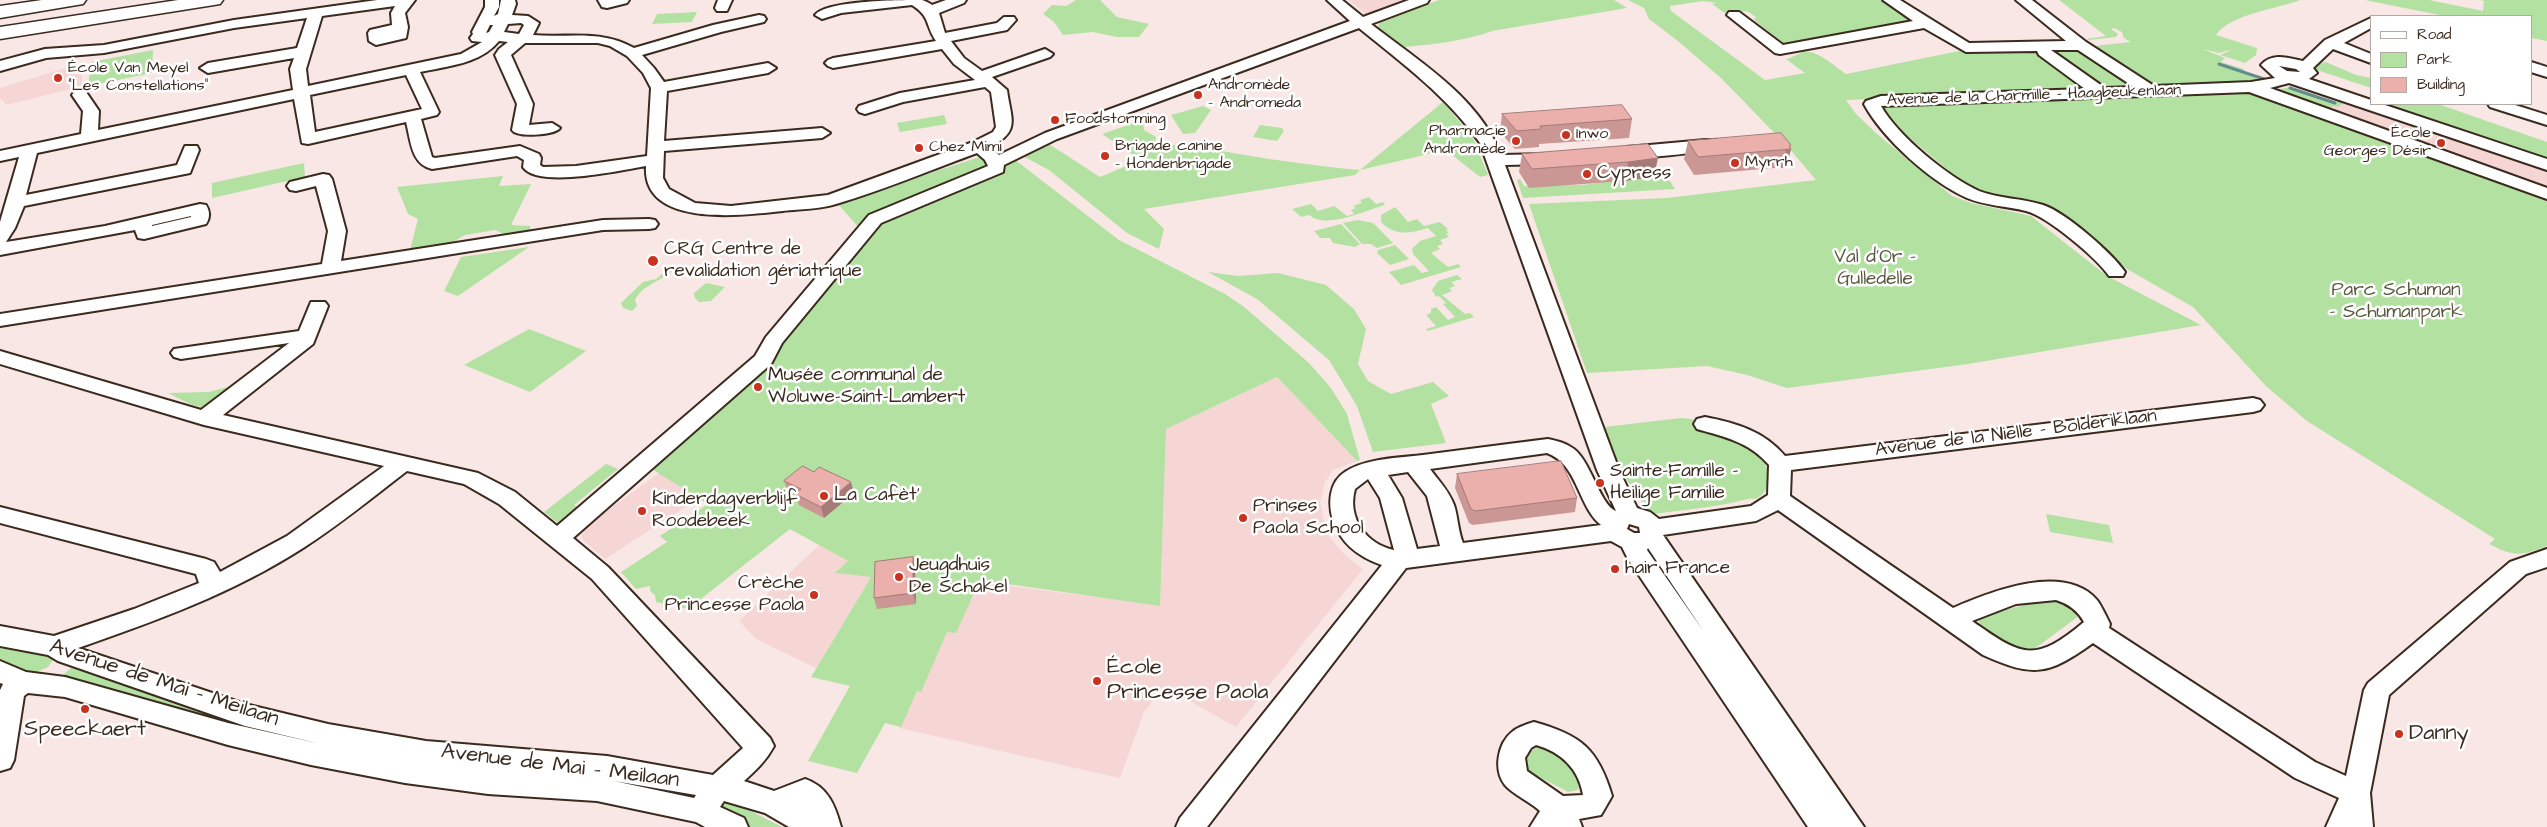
<!DOCTYPE html>
<html>
<head>
<meta charset="utf-8">
<style>
	body { margin:0 }
	#map { position:relative; width:2547px; height:827px; overflow:hidden; background:#f9e7e6; font-family:"Architects Daughter",sans-serif }
	canvas { display:block }
	.legend { position:absolute; left:2370px; top:15px; width:162px; height:90px; box-sizing:border-box; background:#fff; border:1px solid #b1aaa5; margin:0; padding:6px 9px; list-style:none; font-size:15px; color:#3b2a1e }
	.legend li { display:flex; align-items:center; gap:10px; height:25px }
	.legend b { width:25px; border:1px solid #b1aaa5 }
</style>
</head>
<body>
<div id="map">
<canvas width="2547" height="827"></canvas>
<ul class="legend">
<li><b style="height:6px;background:#fff"></b>Road</li>
<li><b style="height:14px;background:#b2e1a1"></b>Park</li>
<li><b style="height:14px;background:#ebb0ac"></b>Building</li>
</ul>
</div>
<script>
const g = document.querySelector('canvas').getContext('2d');
g.lineJoin = 'round';
function fill(path, color) { g.fillStyle = color; g.fill(path, 'evenodd'); }
function strokePath(path, color, width, dash) { g.strokeStyle = color; g.lineWidth = width; g.lineCap = dash ? 'butt' : 'round'; g.setLineDash(dash || []); g.stroke(path); }
function label(font, color, halo, rows, align = 'center') {
  g.font = font + ' "Architects Daughter",sans-serif'; g.lineWidth = 5; g.setLineDash([]); g.textBaseline = 'middle'; g.strokeStyle = halo; g.fillStyle = color; for (const [text, x, y, turn = 0] of rows) {
    g.save(); g.translate(x, y); g.rotate((+turn || 0) * Math.PI / 180); g.textAlign = isNaN(turn) ? turn : align; if (halo) g.strokeText(text, 0, 0); g.fillText(text, 0, 0); g.restore();
  }
}
fill(new Path2D(`
	M1349 0H1409L1367 15Z
	M79 64 82 69V86L7 105 0 98V88Z
	M2342 98 2547 167V192L2324 113 2333 106 2343 102 2339 100Z
	M1277 377 1357 461 1333 470 1325 482 1320 502 1326 530 1331 539 1346 556 1363 569 1236 727 1186 699 1157 696 1144 712 1120 778 899 728 970 581 1160 605 1166 429Z
	M659 473 701 497 605 559 584 541 581 536 586 526Z
	M819 545 849 561 836 573 871 577 816 668 756 639 739 621Z`), '#f5d6d5');
fill(new Path2D(`
	M1076 0H1100L1117 17 1149 24 1139 37H1117L1093 32 1063 35 1054 22 1043 14 1052 5 1066 6Z
	M1439 0H1614L1627 8 1492 31C1464 41 1435 44 1405 47L1378 28 1379 22Z
	M1628 0H1880L1911 20 1784 44 1754 20 1756 17 1747 11 1726 14 1712 4 1717 3 1703 1 1670 6 1671 11 1765 80 1805 73 1786 59C1793 58 1798 53 1804 52 1818 50 1835 67 1846 74L1959 51 2076 48 2131 42 2124 38 2122 32 2114 28 2111 29 2118 34 2116 37 2089 40 2086 39 2106 36 2059 0H2300C2277 9 2230 14 2216 35L2257 48 2256 55 2245 63 2220 55 2233 49 2219 53 2203 49 2225 58 2221 62 2244 69V71L2260 81 2241 84 1846 100 1856 114 1877 134 1952 196 1971 203 2031 216 2107 276 2201 325 1968 364 1787 388 1747 375 1707 366 1587 373 1529 204 1667 198 1816 180 1788 147 1722 79 1678 41 1649 19 1644 8Z
	M2365 0H2429L2483 11 2484 1 2480 0H2547V41L2531 38V16H2444Z
	M697 12 692 22 652 24 657 14Z
	M153 50 152 73 88 86 91 62Z
	M2326 62 2356 75 2371 78V88L2314 69 2315 65Z
	M2291 87 2336 102H2344L2338 107 2333 106 2324 113 2264 92Z
	M2252 91 2547 198V546C2521 556 2514 557 2489 544L2495 539 2307 421 2267 387 2193 307 2127 269 2054 211 2030 202 1976 191 1968 187 1899 129 1879 104 2090 97 2118 98Z
	M1443 102 1473 138 1488 175 1480 177 1446 150 1360 170 1355 175 1144 209 1164 229 1159 249 1127 233 1049 170 1017 153 1049 144 1100 177 1141 160 1102 134 1154 116 1164 120 1153 117 1143 122 1144 130 1156 137 1155 142C1167 146 1181 144 1193 146 1249 156 1303 165 1360 170Z
	M2378 104H2438L2547 142V160Z
	M1203 106 1211 110 1195 133 1183 134 1171 115Z
	M944 115 947 124 900 132 897 123Z
	M1260 125 1282 128 1284 131 1277 141 1253 137Z
	M983 156 994 167 861 230 837 203Z
	M1010 156 1119 240 1225 294 1243 306 1309 363 1331 388 1347 414 1360 460 1357 461 1277 377 1166 429 1160 606 980 580 956 633 947 632 921 692 917 691 901 727 885 723 857 773 808 761 850 686 811 677 871 577 835 573 848 561 790 529 688 609 656 602 655 595 650 591V586L636 589 621 572 667 542 660 536 708 504 650 468 778 341 878 221Z
	M304 163 305 177 212 198V183Z
	M1662 169 1675 189 1523 198 1517 180 1520 179 1524 186C1552 184 1590 188 1614 179L1616 181 1647 178 1650 170Z
	M503 176 499 186 531 184 511 225 530 226 531 231 504 234 495 230 465 235 451 243 410 250 418 219 408 214 397 187Z
	M1369 197 1376 204 1383 202 1385 205C1366 210 1327 230 1309 215L1301 217 1292 209 1311 204 1318 211 1334 206 1347 216 1354 214 1351 210 1356 208 1353 206 1362 203 1360 200Z
	M1395 207 1408 222 1417 219 1424 226 1440 222 1448 229 1446 230 1449 233 1446 234 1449 237 1440 240 1443 244 1437 246 1440 249 1431 253 1448 267 1458 264 1461 267 1401 285 1389 272 1414 265 1422 273 1429 271 1413 254 1412 249 1420 241 1436 236 1428 228C1410 233 1396 237 1381 222V215Z
	M1358 220 1373 223 1393 243 1377 248 1371 244H1362L1343 223Z
	M1341 224 1360 244 1355 247 1333 243 1330 238H1320L1314 231Z
	M1395 245 1409 259 1390 265 1377 253 1378 250Z
	M529 247 458 296 444 291 461 257Z
	M668 269 673 270C661 282 643 284 635 300L637 306 632 311 623 308 621 303 643 282 656 279Z
	M1208 272 1238 276 1278 273 1326 285 1354 309 1366 329 1358 364 1368 381 1391 394 1433 382 1449 396 1431 404 1446 443 1373 452 1357 406 1329 360 1257 299Z
	M1457 275 1462 279 1451 282 1455 286 1449 288 1452 291 1442 295 1465 314 1470 313 1474 317 1428 331 1426 329 1436 326 1426 315 1431 313V309L1436 307 1448 320 1455 317 1443 304 1446 303 1439 296 1436 297 1432 290 1438 281Z
	M706 283 725 287 711 301 699 302 695 298 694 293Z
	M529 329 586 351 530 392 464 365Z
	M235 385 227 393 213 394H225L205 408 190 404 168 393 209 392Z
	M1681 418C1711 419 1769 442 1768 478 1768 486 1766 493 1759 497 1755 500 1752 498 1748 499 1717 507 1685 510 1653 514L1649 511 1618 468 1605 427Z
	M606 464 618 469 574 505 577 507 558 523 544 512Z
	M2046 514 2109 525 2113 543 2050 532Z
	M2053 597 2074 608 2080 615 2033 650H2022L2007 644 1980 624 1978 620 1991 614Z
	M0 642 35 647 55 657 48 667 30 675 0 665Z
	M71 668 310 735 297 749 61 677Z
	M1536 748C1561 748 1569 765 1581 785L1577 790 1568 792 1530 772 1524 764 1527 754Z
	M723 800 745 804 743 807 782 827H747L718 807Z`), '#b2e1a1');
strokePath(new Path2D(`
	M2219 64 2267 80
	M2290 88 2335 103`), '#648c8f', 3);
const minor = new Path2D(`
	M377 0H415L405 13 408 27 406 38 376 45 369 41 368 33 370 30 392 25 391 13 395 6 322 16 306 69 308 86 461 54 482 42 472 41 470 38 473 34 472 32 485 7V0H499V7L494 16 498 14 501 0H515L516 4 512 15 528 16 539 23 533 35C568 38 601 29 634 48L713 25 759 15 764 16 766 19 764 22 721 32 642 55 654 68 664 82 768 63 776 68 768 73 667 91 664 141 822 128 830 133 822 138 664 151 663 178 669 189 695 203 731 206 828 195 973 142 993 132 996 127 991 92 985 87 903 102 865 114 859 112 857 109 859 106 900 93 975 80 954 64 942 49 833 68 828 66 825 63 828 60 833 58 936 41C925 25 931 17 912 5L841 13 822 19 815 15C827 0 903 0 922 0 926 1 929 3 932 5L946 0H966L964 3 939 13 945 33 997 23 1004 17H1014L1016 20 1007 30 951 41 964 58 982 71 1045 49 1053 54 1050 57 992 77 1007 90C1011 120 1021 131 990 147L999 155 1045 133 1350 21 1327 0H1342L1363 17 1409 0H1429L1427 3 1371 24C1417 60 1479 97 1501 155L1549 154 1555 155 1557 159 1555 163 1549 164 1505 165 1619 470 1637 508 1650 512 1659 519 1751 506 1768 495 1769 465C1749 442 1725 437 1697 429L1694 424 1697 419 1705 417C1736 423 1764 431 1785 456L2253 398 2260 400 2264 405 2260 410 2253 412 1791 470 1790 496 1953 608C1990 592 2064 562 2097 600 2102 607 2106 616 2110 624L2109 628 2315 762 2346 776 2364 690 2368 683 2510 562 2547 549V567L2526 574 2389 695 2370 793 2373 827H2326L2339 798 2295 778 2093 643C2048 675 2034 678 1983 655L1778 510 1756 521 1663 535 1864 827H1808L1628 559 1622 547 1611 541 1406 568 1207 827H1176L1180 818 1382 565C1359 557 1341 544 1333 520 1328 504 1329 482 1345 472 1366 458 1399 458 1423 455 1464 450 1506 444 1548 439 1557 441 1566 443 1574 449 1591 462 1600 505 1616 511L1597 470 1480 143C1447 96 1403 64 1359 28L1057 139 1004 165 1003 172 881 223 782 343 771 364 573 538 608 567 770 738 774 746C766 761 756 770 744 781L774 791 805 779C828 787 835 805 841 827H789L765 813 724 801 720 807 744 818 748 827H705L696 822 597 801 488 794 405 783 311 765 228 745 65 697 28 693 24 696 14 760 10 768 0 771V690L3 684 0 683V661L26 672 65 677 228 723 321 744 245 726 58 661 48 655 0 646V626L54 636 134 609 199 583 196 574 0 523V507L206 559 214 562 220 572 287 536 384 466 204 425 0 364V351L201 410 289 343 181 359 174 357 171 353 174 349 299 331 311 302H325L328 306 313 344 223 415 478 473 515 492 557 526 755 356 766 337 869 215 988 166 985 160 977 153C930 170 884 190 836 204 820 209 801 209 783 211 745 215 642 229 646 166 622 170 538 189 523 167L524 160 517 156 432 169C411 164 411 141 406 122L308 144 302 143 294 99 37 153 26 195 177 165 185 146H197L199 150 190 173 24 206 15 228 6 242 0 243V222L19 157 0 161V151L81 134 83 111 72 95 74 92H86L99 111 98 130 293 90 290 69 294 58 208 73 200 68 208 63 297 48 307 18 234 28 104 53 46 58 0 71V61L45 49 104 45 234 20ZM521 23 524 25 519 34 504 32 508 24ZM490 25H493L489 32 486 33ZM499 41 508 42 499 49 495 55 517 104 512 130C517 138 555 135 560 128L552 123 529 125 533 104 511 55 525 43H598L610 46 627 56 643 73 651 88 647 156 576 166 543 167 540 165 541 158 539 154 520 146 435 158 432 157 421 119 437 115 439 112 420 72C448 66 480 64 499 41ZM406 75 422 109 315 132 310 95ZM1547 453C1578 464 1578 507 1601 525L1463 543C1458 531 1458 517 1454 505 1449 491 1439 481 1430 469ZM407 471 464 484 499 504 592 579 743 748 713 775 607 756 426 741 328 724 245 704 78 648C156 621 233 593 303 548 339 525 373 497 407 471ZM1408 472 1427 496 1440 546 1417 549 1402 498 1388 475ZM1368 479 1380 498 1394 550C1366 544 1347 518 1355 489ZM1629 524 1639 527 1640 533H1634L1627 529ZM1648 548 1704 632 1647 550ZM2056 600C2069 604 2078 611 2084 622 2034 664 2022 656 1972 621L2016 604ZM614 781 696 795 694 798Z
	M598 0H629L627 3 607 8 602 7Z
	M718 0H732L727 11H717L715 8Z
	M1883 0H1900L1969 43 2066 41 2016 0H2032L2086 42 2154 86 2251 82 2275 78 2261 65C2272 52 2289 58 2303 61L2325 40 2371 18V28L2344 43 2371 54V63L2333 49 2313 68 2317 73 2309 79 2371 100V104H2382L2547 159V170L2289 83 2270 88 2547 188V199L2249 92 1881 106C1898 136 1948 177 1979 191 1999 199 2022 198 2043 205 2065 212 2112 253 2125 272L2123 276H2109C2097 258 2047 216 2026 211 2007 206 1986 206 1967 198 1931 182 1883 139 1864 104L1866 101 1881 96 2085 89 2039 55 2037 51 1966 52 1924 28 1780 54 1775 53 1727 15 1729 12H1739L1783 45 1913 21ZM2051 50H2078L2134 87 2105 88ZM2279 66 2296 69 2300 72 2287 71Z
	M2531 62 2547 67V77L2531 72Z
	M2488 104H2512L2547 115V125L2490 107Z
	M1705 140H1716L1724 145 1716 150C1699 151 1627 164 1619 152L1627 147Z
	M323 174 329 175 332 179 346 231 341 261 603 220 649 219 655 220 658 224 655 228 649 229 603 230 0 326V314L322 264 328 231 316 186 296 191 290 190 287 186 290 182Z
	M200 204 206 205C210 211 210 218 206 224L144 239 138 238 135 230 0 255V243L105 226ZM191 216V217L152 226V225Z
	M1534 722C1581 735 1598 749 1612 796L1601 815 1579 819 1582 827H1530L1540 811C1531 802 1512 794 1505 785 1493 770 1498 743 1512 732 1518 727 1527 724 1534 722ZM1536 745C1561 752 1579 769 1583 795L1563 796 1527 771 1525 758 1531 748Z`);
const highway = new Path2D(`
	M42 0H86L83 4 77 5 0 18V6Z
	M178 0H223L220 4 214 5 0 39V27Z`);
strokePath(minor, '#3b2a1e', 4);
strokePath(highway, '#3b2a1e', 3);
fill(minor, '#fff');
fill(highway, '#fff');
fill(new Path2D(`
	M1502 114 1632 119 1629 138 1539 144V147L1515 149 1500 132Z
	M1688 141 1791 145 1790 148 1791 149 1786 167 1694 175 1684 159Z
	M1648 144 1654 177 1624 181 1529 188 1519 172 1522 154Z
	M1457 474 1577 498 1575 512 1473 525 1469 523 1455 488Z
	M784 481 854 493 824 518 799 505 796 496 788 491Z
	M913 557 915 568 916 604 877 609 874 598Z`), '#ca9794');
fill(new Path2D(`
	M1791 149 1786 167 1781 168 1786 150Z
	M1658 158 1654 177 1624 181 1628 162Z
	M851 482 854 493 824 518 821 507Z
	M913 557 915 568 916 604 913 593Z`), '#a47b78');
const building = new Path2D(`
	M1622 105 1632 119 1540 126 1541 129 1517 131 1502 114Z
	M1781 133 1791 145 1789 146 1791 149 1698 157 1688 141Z
	M1648 144 1658 158 1628 162 1532 169 1522 154Z
	M1561 461 1577 498 1475 511 1471 509 1457 474Z
	M803 466 814 472 819 467 851 482 821 507 795 494 801 489 784 481Z
	M913 557V593L874 598 875 562Z`);
fill(building, '#ebb0ac');
strokePath(building, '#a47b78', 1);
for (const [x, y, r, color] of [
	[58,78,5,"#c8321e"],
	[1198,95,5,"#c8321e"],
	[1055,120,5,"#c8321e"],
	[1566,135,5,"#c8321e"],
	[1516,141,5,"#c8321e"],
	[2441,143,5,"#c8321e"],
	[919,148,5,"#c8321e"],
	[1105,156,5,"#c8321e"],
	[1735,163,5,"#c8321e"],
	[1587,174,5,"#c8321e"],
	[653,261,6,"#c8321e"],
	[758,387,5,"#c8321e"],
	[1600,483,5,"#c8321e"],
	[824,496,5,"#c8321e"],
	[642,511,5,"#c8321e"],
	[1243,518,5,"#c8321e"],
	[1615,569,5,"#c8321e"],
	[899,577,5,"#c8321e"],
	[814,595,5,"#c8321e"],
	[1097,681,5,"#c8321e"],
	[85,709,5,"#c8321e"],
	[2399,734,5,"#c8321e"]
]) { const dot = new Path2D(); dot.arc(x, y, r, 0, 2 * Math.PI); g.fillStyle = color; g.fill(dot); strokePath(dot, '#fff', 2); }
label('16px', '#3b2a1e', '#fff', [
	["École Van Meyel",68,69],
	["\"Les Constellations\"",68,87],
	["Andromède",1208,86],
	["- Andromeda",1208,104],
	["Foodstorming",1065,120],
	["Pharmacie",1506,132,"right"],
	["Andromède",1506,150,"right"],
	["École",2431,134,"right"],
	["Georges Désir",2431,152,"right"],
	["Inwo",1576,135],
	["Brigade canine",1115,147],
	["- Hondenbrigade",1115,165],
	["Chez Mimi",929,148],
	["Myrrh",1745,163]
], 'left');
label('16px', '#3b2a1e', '#fff', [
	["Avenue de la Charmille - Haagbeukenlaan",2034,96,-2]
]);
label('19px', '#3b2a1e', '#fff', [
	["Cypress",1597,174],
	["CRG Centre de",664,250],
	["revalidation gériatrique",664,272],
	["Musée communal de",768,376],
	["Woluwe-Saint-Lambert",768,398],
	["Sainte-Famille -",1610,472],
	["Heilige Familie",1610,494],
	["La Cafèt'",834,496],
	["Kinderdagverblijf",652,500],
	["Roodebeek",652,522],
	["Prinses",1253,507],
	["Paola School",1253,529],
	["Jeugdhuis",909,566],
	["De Schakel",909,588],
	["hair France",1625,569],
	["Crèche",804,584,"right"],
	["Princesse Paola",804,606,"right"]
], 'left');
label('19px', '#59583f', '#fff', [
	["Val d'Or -",1875,258],
	["Gulledelle",1875,280],
	["Parc Schuman",2396,291],
	["- Schumanpark",2396,313]
]);
label('19px', '#3b2a1e', '#fff', [
	["Avenue de la Nielle - Bolderiklaan",2016,434,-7]
]);
label('22px', '#3b2a1e', '#fff', [
	["École",1107,668],
	["Princesse Paola",1107,693],
	["Speeckaert",85,730,"center"],
	["Danny",2409,734]
], 'left');
label('22px', '#3b2a1e', '#fff', [
	["Avenue de Mai - Meilaan",164,684,18],
	["Avenue de Mai - Meilaan",560,767,7]
]);
</script>
</body>
</html>
